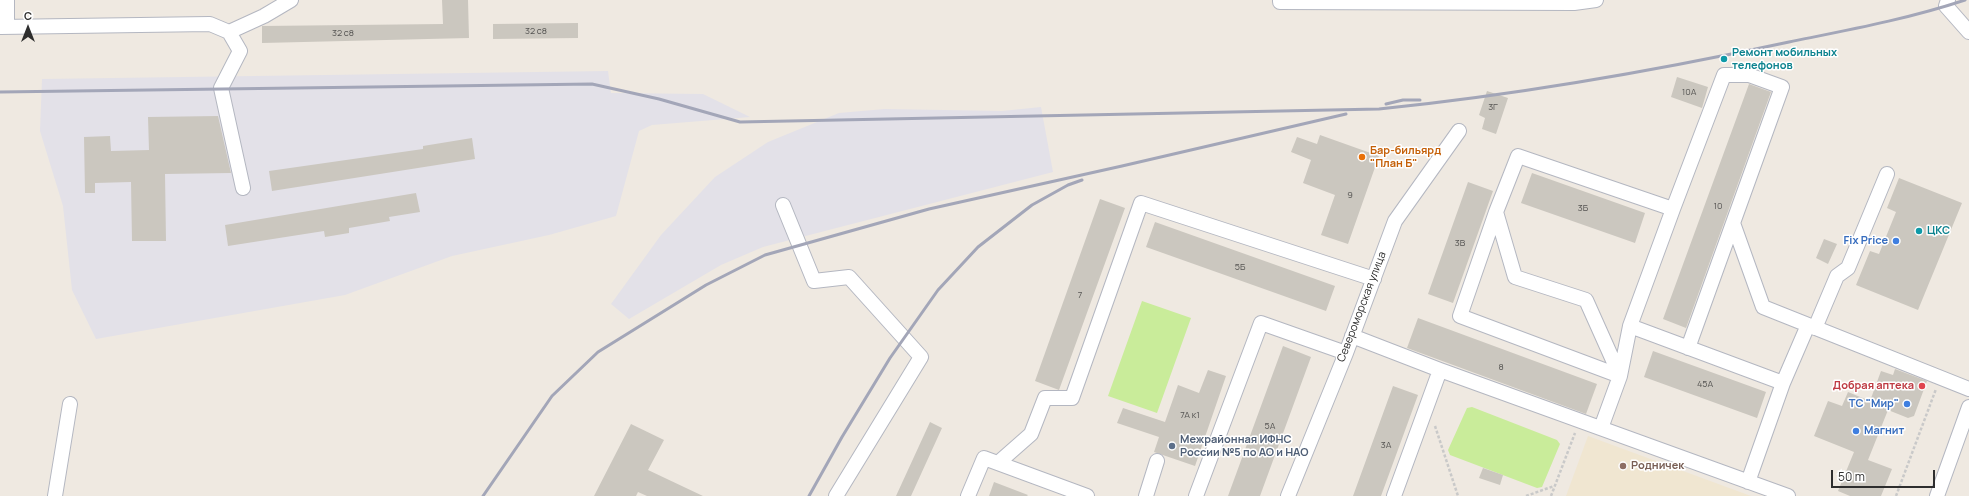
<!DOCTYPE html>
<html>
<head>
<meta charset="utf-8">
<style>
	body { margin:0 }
	#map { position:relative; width:1969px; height:496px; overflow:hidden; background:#efe9e1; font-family:Manrope,sans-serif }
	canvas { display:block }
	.north { position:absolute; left:8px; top:8px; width:40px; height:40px; -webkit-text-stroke:3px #fff; paint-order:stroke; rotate:0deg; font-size:11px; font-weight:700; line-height:16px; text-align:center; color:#2e2e2e }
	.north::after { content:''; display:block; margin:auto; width:14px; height:18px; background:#2e2e2e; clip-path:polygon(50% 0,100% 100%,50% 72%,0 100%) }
	.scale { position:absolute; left:1831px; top:470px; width:104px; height:18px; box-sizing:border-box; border:2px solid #2e2e2e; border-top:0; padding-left:5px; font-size:12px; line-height:14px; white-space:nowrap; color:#2e2e2e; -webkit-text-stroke:3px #fff; paint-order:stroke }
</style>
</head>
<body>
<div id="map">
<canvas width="1969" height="496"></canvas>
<div class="north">С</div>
<div class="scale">50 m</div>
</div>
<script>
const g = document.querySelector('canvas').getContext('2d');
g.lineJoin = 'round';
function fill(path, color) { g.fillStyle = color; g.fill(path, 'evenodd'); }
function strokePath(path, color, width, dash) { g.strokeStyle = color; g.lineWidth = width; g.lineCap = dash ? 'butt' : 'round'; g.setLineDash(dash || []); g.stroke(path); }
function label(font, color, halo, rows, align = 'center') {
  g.font = font + ' Manrope,sans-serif'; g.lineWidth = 3; g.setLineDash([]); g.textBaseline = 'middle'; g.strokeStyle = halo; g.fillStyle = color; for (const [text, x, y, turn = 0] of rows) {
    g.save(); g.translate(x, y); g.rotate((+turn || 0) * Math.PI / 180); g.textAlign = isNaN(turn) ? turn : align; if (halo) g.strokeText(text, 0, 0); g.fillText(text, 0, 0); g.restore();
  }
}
fill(new Path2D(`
	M608 71 611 93 703 94 750 117 652 125 639 131 616 216 549 235 452 256 345 295 96 339 72 290 63 206 40 131 42 79Z
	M1041 107 1053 172 763 247 721 265 629 319 611 304 661 235 715 177 768 142 839 113 885 109 1002 111Z`), '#e3e1e8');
fill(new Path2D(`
	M1588 436 1751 496H1566Z`), '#f0e6d1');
fill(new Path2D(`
	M1142 301 1191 318 1157 413 1108 396Z
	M1472 407 1557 440 1560 444 1542 487 1537 488 1450 455 1448 450 1467 408Z`), '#c9ec9a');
fill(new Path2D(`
	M442 0H468L469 38 262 43V26L443 24Z
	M578 23V38L493 39V24Z
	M1677 77 1708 87 1702 108 1671 97Z
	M1749 84 1771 92 1686 328 1663 319Z
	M1487 91 1508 98 1496 134 1482 129 1485 118 1479 115Z
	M218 116 231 173 165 174 166 241H132L131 182 95 183V193H85L84 137 110 136 111 151 149 150 148 117Z
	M1320 135 1379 156 1348 244 1321 235 1335 195 1303 183 1311 160 1291 152 1297 137 1317 144Z
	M472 138 475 159 272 191 269 171 423 149V146Z
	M1532 173 1645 213 1635 243 1521 203Z
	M1899 178 1962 203 1918 310 1856 285 1870 251 1879 254 1896 212 1887 208Z
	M1468 182 1493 191 1453 303 1428 294Z
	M416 193 420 212 389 217 390 221 349 228V233L325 237 324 231 228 246 225 225Z
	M1100 199 1125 208 1059 390 1035 381Z
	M1155 222 1335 286 1326 311 1146 247Z
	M1824 239 1837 244 1828 264 1816 258Z
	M1418 318 1597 384 1586 414 1407 348Z
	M1283 346 1311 357 1260 496H1228Z
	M1653 351 1766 392 1757 418 1644 377Z
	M1895 369 1927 381 1914 416 1908 418 1888 410 1868 460 1892 469 1881 496H1850L1838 491 1854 452 1814 436 1828 401 1842 406 1848 392 1870 401 1881 371 1893 375Z
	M1208 370 1226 376 1195 466 1154 452 1159 437 1117 423 1123 408 1165 422 1178 385 1199 393Z
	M1393 386 1418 395 1381 496H1353Z
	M930 422 942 428 911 496H896Z
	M631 424 664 440 648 470 703 496H647L638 492 636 496H594Z
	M1483 468 1503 475 1500 485 1479 478Z
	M994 482 1028 495 1027 496H989Z`), '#cbc7bf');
const minor = new Path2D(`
	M7 0V27
	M1280 0V2L1574 3 1596 0
	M1948 0 1946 6 1969 32
	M0 27 210 24 229 32 240 51 221 88 243 188
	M229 32 264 16 291 0
	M783 205 814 281 849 277 921 357 836 496
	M1673 209 1724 75H1749L1782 87 1733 223 1763 307 1969 389
	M1496 212 1515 277 1586 300 1620 376 1460 316 1496 212 1518 156 1673 209 1630 326 1620 376 1601 428
	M1630 326 1783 383
	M1815 328 1837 276 1848 268 1887 174
	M1352 336 1440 370 1788 496
	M1688 348 1733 223
	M998 463 1031 434 1045 398H1072L1141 203 1374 279
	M1748 482 1783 383 1808 325
	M55 496 70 404
	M968 496 984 458 1087 496
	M1146 496 1157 461
	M1196 496 1261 323 1346 353
	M1288 496 1346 353 1395 221 1459 131
	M1394 496 1440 370
	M1937 496 1969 407`);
strokePath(minor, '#b4b7c1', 16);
strokePath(new Path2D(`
	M1435 426 1458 496
	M1526 496 1554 486
	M1551 496 1575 433
	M1896 496 1936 389`), '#c9c9c9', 2.5, [3, 2]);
strokePath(minor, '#fff', 14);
strokePath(new Path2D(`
	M0 92 592 84 659 99 740 122 1379 109C1517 95 1654 71 1789 42 1848 30 1908 19 1965 0
	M1386 104 1403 100H1420
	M483 496 552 396 598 352 706 285 765 255 929 209 1122 166 1346 114
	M809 496 842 437 890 358 938 290 978 247 1032 205 1068 185 1082 180`), '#a3a6b8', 3);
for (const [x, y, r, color] of [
	[1724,59,4,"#0f9aa8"],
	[1362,157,4,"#e8710a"],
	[1919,231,4,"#0f9aa8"],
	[1896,241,4,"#3f7fe0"],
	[1922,386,4,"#e0444e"],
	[1907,404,4,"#3f7fe0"],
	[1856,431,4,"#3f7fe0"],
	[1172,446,4,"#5c6f8a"],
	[1623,466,4,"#8d6e63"]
]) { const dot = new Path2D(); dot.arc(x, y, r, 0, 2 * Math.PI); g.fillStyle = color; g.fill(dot); strokePath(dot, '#fff', 1.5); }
label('9px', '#555452', null, [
	["32 с8",536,31],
	["32 с8",343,33],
	["10А",1689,92],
	["3Г",1493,107],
	["9",1350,195],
	["10",1718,206],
	["3Б",1583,208],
	["3В",1460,243],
	["5Б",1240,267],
	["7",1080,295],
	["8",1501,367],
	["45А",1705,384],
	["7А к1",1190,415],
	["5А",1270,426],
	["3А",1386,445]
]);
label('bold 11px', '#0d838f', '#fff', [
	["Ремонт мобильных",1732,53],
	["телефонов",1732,66],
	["ЦКС",1927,231]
], 'left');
label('bold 11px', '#c56008', '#fff', [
	["Бар-бильярд",1370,151],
	["\"План Б\"",1370,164]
], 'left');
label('bold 11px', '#366cbe', '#fff', [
	["Fix Price",1888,241],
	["ТС \"Мир\"",1899,404],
	["Магнит",1864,431,"left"]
], 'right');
label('11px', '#2e2e2e', '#fff', [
	["Североморская улица",1362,307,-69]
]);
label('bold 11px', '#be3a42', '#fff', [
	["Добрая аптека",1914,386]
], 'right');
label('bold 11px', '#4e5e75', '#fff', [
	["Межрайонная ИФНС",1180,440],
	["России №5 по АО и НАО",1180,453]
], 'left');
label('bold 11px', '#785e54', '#fff', [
	["Родничек",1631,466]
], 'left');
</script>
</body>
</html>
